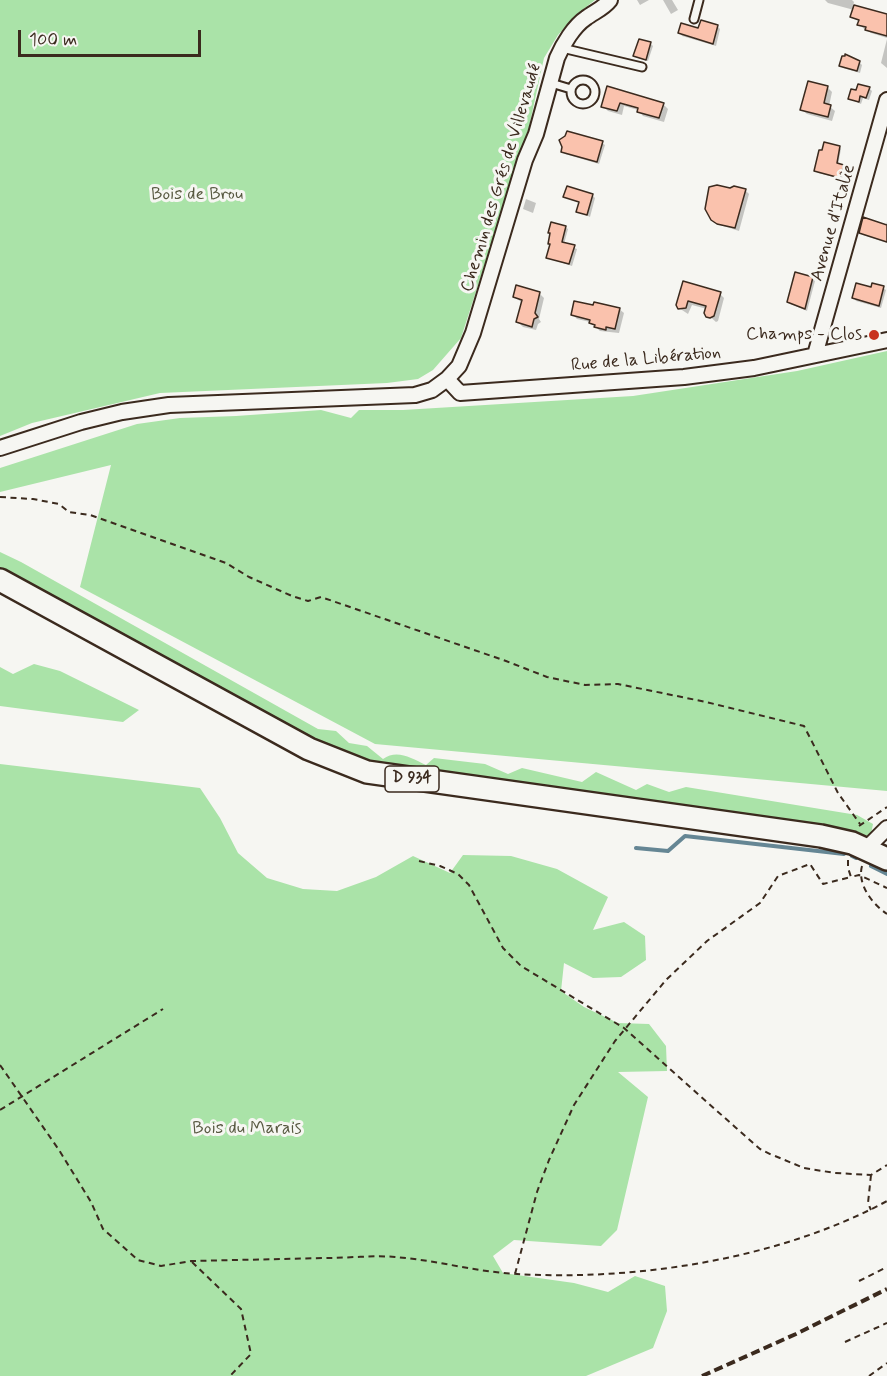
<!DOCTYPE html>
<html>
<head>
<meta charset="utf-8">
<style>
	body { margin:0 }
	#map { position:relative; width:887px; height:1376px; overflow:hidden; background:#f6f6f2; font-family:Mynerve,sans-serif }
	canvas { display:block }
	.scale { position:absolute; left:18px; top:30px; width:183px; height:27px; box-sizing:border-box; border:3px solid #3b2a1e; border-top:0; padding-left:8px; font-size:18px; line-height:21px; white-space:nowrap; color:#3b2a1e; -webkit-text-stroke:4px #f6f6f2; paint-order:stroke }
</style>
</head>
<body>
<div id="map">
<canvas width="887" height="1376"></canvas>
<div class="scale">100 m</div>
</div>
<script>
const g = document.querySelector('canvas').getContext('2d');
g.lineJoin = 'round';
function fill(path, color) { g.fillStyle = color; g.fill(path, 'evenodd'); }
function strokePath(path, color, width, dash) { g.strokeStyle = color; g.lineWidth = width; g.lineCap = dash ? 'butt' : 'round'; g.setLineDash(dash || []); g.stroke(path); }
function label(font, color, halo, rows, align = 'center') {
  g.font = font + ' Mynerve,sans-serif'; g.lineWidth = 6; g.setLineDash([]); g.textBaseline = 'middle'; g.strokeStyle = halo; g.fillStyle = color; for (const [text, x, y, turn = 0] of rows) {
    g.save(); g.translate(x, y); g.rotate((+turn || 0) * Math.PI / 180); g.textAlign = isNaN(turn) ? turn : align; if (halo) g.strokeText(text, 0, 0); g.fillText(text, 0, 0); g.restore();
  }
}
fill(new Path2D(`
	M0 0H595L576 15 558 35 544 58 529 127 461 338 433 370 418 379 387 383 160 393 32 423 0 436Z
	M887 351V791L375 744 80 587 111 465 0 492V468L137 424 180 418 236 416 321 410 351 418 359 410H403L633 396 797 371Z
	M0 552 21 562 318 729 336 731 349 743 367 746 383 759C397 749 411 758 426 765L434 758 485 764 508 774 522 768 582 782 596 772 636 790 647 784 669 792 686 787 857 815 873 824 871 834 859 838 394 770 335 752 0 571Z
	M34 664 60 671 139 710 123 722 0 706V667L13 674Z
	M0 764 200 788 220 818 238 853 267 878 303 889 337 891 376 877 413 856 450 873 463 855 511 856 557 869 608 897 593 930 624 922 645 936 646 960 621 977 593 978 564 963 561 991 584 1007 618 1023 649 1024 666 1046 667 1071 618 1072 648 1097 617 1230 601 1246 514 1240 493 1256 503 1273 574 1283 608 1292 635 1276 665 1286 667 1311 653 1348 586 1376H0Z`), '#aae3a8');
fill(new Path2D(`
	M637 0H649L640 5Z
	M663 0H672L678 10 671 14Z
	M825 0H852L854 2 853 6 887 16V38L871 33 863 28 859 24 860 22 852 17 854 10 828 3Z
	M718 27 720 29 716 46 682 36 680 33Z
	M887 39V68L881 63Z
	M650 43 653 46 648 61 638 58 635 56Z
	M859 62 862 65 860 73 843 68 841 66Z
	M809 83 828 88 832 92 829 106 835 111 832 121 807 114 802 110Z
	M608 88 663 104 668 109 664 122 643 116 638 110 624 106 622 115 608 111 603 106Z
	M869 88 872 91 869 100 863 98 861 104 850 99Z
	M602 143 605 145 599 164 565 154 562 151Z
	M839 147 841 149 838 165 845 169 842 179 818 173 816 171Z
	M745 190 749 194 739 231 717 224Z
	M592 195 595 198 590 217 578 211 580 203 565 197Z
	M526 199 536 203 533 213 523 209Z
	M887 222V243L863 235 861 232 885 226Z
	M565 227 568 229 564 244 577 249 572 266 548 258 551 245 549 243Z
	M812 278 815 281 807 311 791 304 788 302Z
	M684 283 720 294 724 298 718 321 716 322 706 313 707 309 692 305 688 314 679 308Z
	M883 288 886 290 881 308 856 301 854 298 872 289Z
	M539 293 544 298 539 319 541 322 538 324 536 330 523 327 518 322 523 303 514 297Z
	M619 309 624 313 619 333 600 331 590 322 577 319 573 315Z`), '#0003');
strokePath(new Path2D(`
	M636 848 668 851 685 836 844 854
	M852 856 856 858
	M871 866 887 874`), '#658694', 4);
const building = new Path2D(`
	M854 5 887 14V36L865 30 866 27 857 25 859 20 850 17Z
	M701 20 718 25 713 44 678 33 681 23 698 28Z
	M639 39 651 42 646 60 633 56Z
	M845 54 860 61 857 71 839 66 842 56H845Z
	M808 81 828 86 824 103 831 105 828 117 800 110Z
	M858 84 870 87 866 98 860 96 859 102 848 99 851 89 856 90Z
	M607 86 664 103 659 118 637 112 638 108 620 103 617 111 601 107Z
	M567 131 603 141 597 162 561 152 562 147 559 140 565 136Z
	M824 142 840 146 837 163 844 165 840 178 814 171 819 150H822Z
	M717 185 730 188 734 186 746 189 735 228 717 224 711 220 705 209 709 187Z
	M567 186 593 194 587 215 576 212 579 202 563 197Z
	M863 217 887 225V242L859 233Z
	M551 222 566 226 562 242 575 245 569 264 546 258 550 244H548L550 233H548Z
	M795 272 813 277 805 309 787 302Z
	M683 281 721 292 714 316 710 318 706 317 704 313 706 306 688 301 686 308 678 309 676 305Z
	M856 283 871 287 872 283 884 286 879 306 852 298Z
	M516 285 540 292 535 313 538 317 534 319 532 327 516 322 522 300 513 297Z
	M574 301 593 305 594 302 620 308 615 329 606 327V330L594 327 595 325 589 323 590 320 571 315Z`);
fill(building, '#fac2ad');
strokePath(building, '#3b2a1e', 1.5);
const service = new Path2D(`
	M694 19 699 0
	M562 48 642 67
	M571 92a12 12 0 1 1 24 0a12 12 0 1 1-24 0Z
	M551 83 571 89`);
const minor = new Path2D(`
	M815 355 887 100
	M447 379 460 393 684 377 754 368 887 340
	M0 448 81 422 122 412 169 405 415 395 432 390 447 379 459 366 473 333 525 160 536 134 557 58C563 44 574 26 586 18 594 12 604 8 610 0
	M867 848 887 828`);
const primary = new Path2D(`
	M0 580 309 749 367 772 821 836 852 843 887 859`);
strokePath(service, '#3b2a1e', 11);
strokePath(minor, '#3b2a1e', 18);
strokePath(primary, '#3b2a1e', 26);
strokePath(new Path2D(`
	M0 497 33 499 59 504 69 512 90 515 226 563 249 577 292 596 308 601 321 597 506 661 547 677 585 685 618 684 706 702 804 726 838 793 860 824
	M859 826 887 807
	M848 860V868L851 877 859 875 887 888
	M419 861 440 866 458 874 469 885 503 948 521 966 624 1028 735 1127 760 1149 772 1155
	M862 866C857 884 872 904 887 914
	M0 1065 59 1150 91 1202 103 1229 138 1260 161 1266 191 1261C236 1260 281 1259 327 1258 349 1258 373 1255 395 1257 436 1260 476 1272 517 1274 637 1281 780 1259 887 1201
	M0 1110 163 1009
	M775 1156 804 1168 835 1173 871 1175 887 1165
	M871 1175 868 1203 871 1210
	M192 1262 241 1309 251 1354 230 1376
	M515 1274 537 1192 549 1160 574 1105 615 1041 666 980 707 941 760 903 778 876 810 864 823 884 851 877
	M859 1281 887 1267
	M845 1342 887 1323
	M869 1376 887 1363`), '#3b2a1e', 2, [6, 4.5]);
strokePath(service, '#f6f6f2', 7);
strokePath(minor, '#f6f6f2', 14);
strokePath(primary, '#f6f6f2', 21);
strokePath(new Path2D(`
	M702 1376 796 1334 887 1289`), '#3b2a1e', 4, [9, 4.5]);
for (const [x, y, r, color] of [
	[874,335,6,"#c8321e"]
]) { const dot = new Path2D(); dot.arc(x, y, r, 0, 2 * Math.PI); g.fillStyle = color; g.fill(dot); strokePath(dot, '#f6f6f2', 2); }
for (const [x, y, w] of [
	[412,779,54]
]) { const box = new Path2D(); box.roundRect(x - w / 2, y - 13, w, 26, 4.5); g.fillStyle = '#f6f6f2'; g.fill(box); strokePath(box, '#3b2a1e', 1.5); }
label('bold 16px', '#3b2a1e', null, [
	["D 934",412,779]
]);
label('18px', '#3b2a1e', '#f6f6f2', [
	["Chemin des Grés de Villevaudé",502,178,-73],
	["Avenue d'Italie",834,223,-74],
	["Rue de la Libération",646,360,-5]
]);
label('18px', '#575840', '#f6f6f2', [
	["Bois de Brou",197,195],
	["Bois du Marais",247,1129]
]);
label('18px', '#3b2a1e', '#f6f6f2', [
	["Champs - Clos",862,335]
], 'right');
</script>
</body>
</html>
